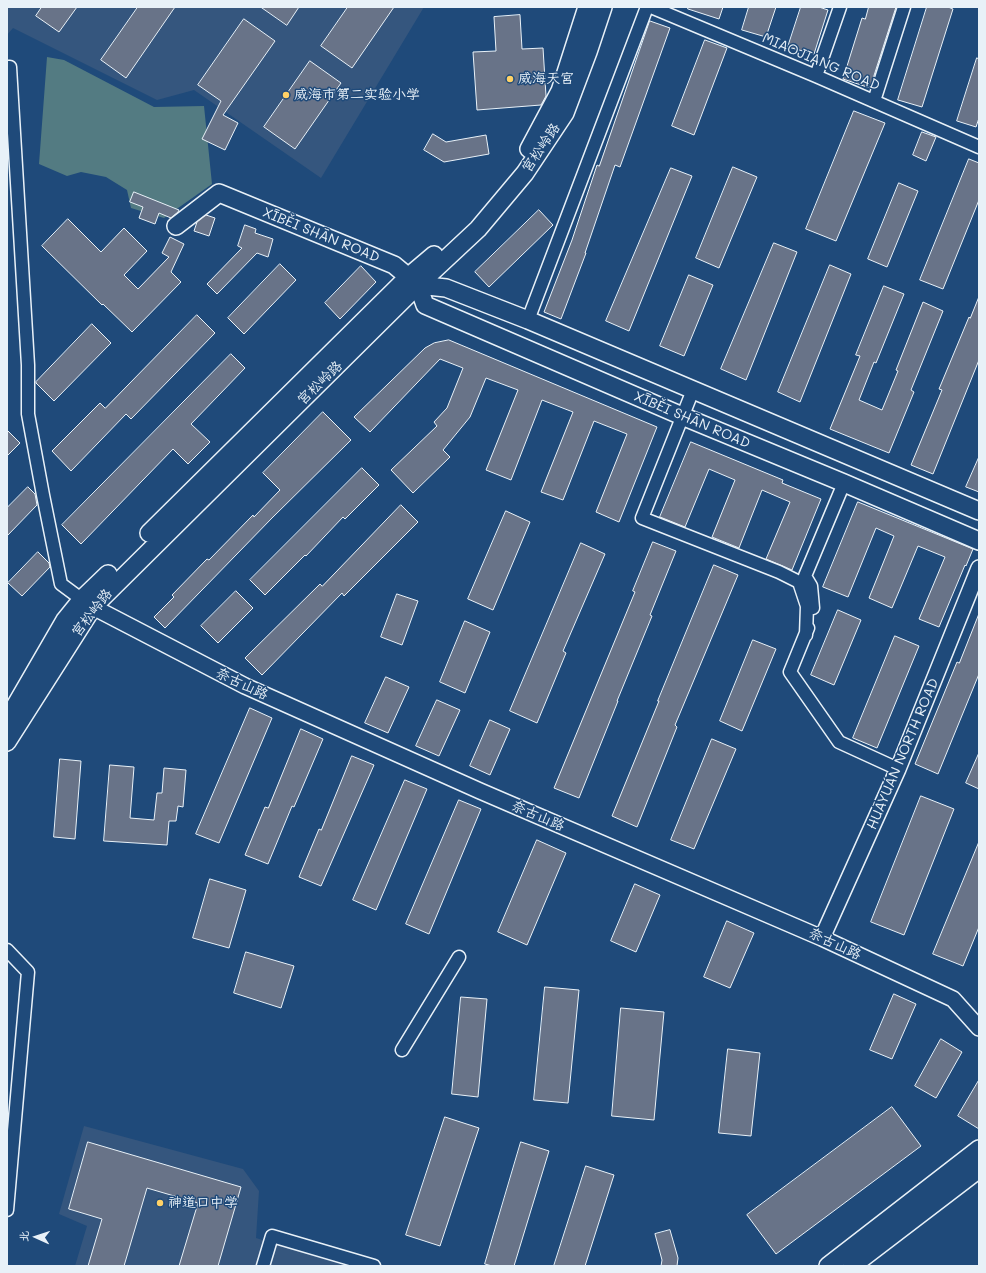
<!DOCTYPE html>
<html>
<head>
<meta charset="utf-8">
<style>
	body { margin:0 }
	#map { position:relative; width:986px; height:1273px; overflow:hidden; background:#1f4a7a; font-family:Mali,"LXGW WenKai TC",sans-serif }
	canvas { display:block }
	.frame { position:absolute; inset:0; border:8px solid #e8f1f8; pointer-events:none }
	.north { position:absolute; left:16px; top:1217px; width:40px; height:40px; -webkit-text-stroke:3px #1f4a7a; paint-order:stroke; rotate:273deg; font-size:11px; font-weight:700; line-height:16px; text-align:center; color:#e8f1f8 }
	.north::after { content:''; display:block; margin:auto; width:14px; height:18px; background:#e8f1f8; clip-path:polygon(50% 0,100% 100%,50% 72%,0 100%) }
</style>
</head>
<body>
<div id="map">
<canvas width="986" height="1273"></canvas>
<div class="frame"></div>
<div class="north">北</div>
</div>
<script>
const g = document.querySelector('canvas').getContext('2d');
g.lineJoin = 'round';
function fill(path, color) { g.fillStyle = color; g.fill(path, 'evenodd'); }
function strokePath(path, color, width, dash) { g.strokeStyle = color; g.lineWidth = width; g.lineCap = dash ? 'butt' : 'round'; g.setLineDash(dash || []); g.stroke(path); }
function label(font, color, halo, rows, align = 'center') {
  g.font = font + ' Mali,"LXGW WenKai TC",sans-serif'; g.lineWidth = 3; g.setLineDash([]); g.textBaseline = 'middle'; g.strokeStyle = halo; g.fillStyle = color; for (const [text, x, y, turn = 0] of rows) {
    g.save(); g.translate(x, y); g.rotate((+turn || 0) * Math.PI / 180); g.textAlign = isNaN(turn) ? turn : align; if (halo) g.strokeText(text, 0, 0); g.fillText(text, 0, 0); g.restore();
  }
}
fill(new Path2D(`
	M7 7H424L321 178 194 90 157 100 13 28 7 35Z
	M84 1126 243 1169 259 1191 256 1238 347 1266H75L87 1226 59 1214Z`), '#35567e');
fill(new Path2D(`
	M47 57 64 60 154 107 204 106 212 184 164 218 131 208 127 190 106 177 81 172 67 176 39 164Z`), '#537b82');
const building = new Path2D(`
	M42 7H77L59 32 36 16Z
	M138 7H175L126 78 101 60Z
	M261 7H299L287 25Z
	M348 7H394L352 68 321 46Z
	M688 7H723L719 19 688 9Z
	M749 7H776L766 37 742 30Z
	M801 7H819L828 10 814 54 788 47Z
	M869 7H896L870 88 843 79 862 18 865 19Z
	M927 7H948L953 9 922 107 898 100Z
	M520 15 522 49 543 48 546 96 541 105 477 110 473 52 496 51 494 17Z
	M244 19 275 41 223 115 238 123 225 150 202 139 221 101 198 85Z
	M650 21 670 28 620 167 615 165 585 253H586L561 319 544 312 572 240 597 165 599 166Z
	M705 40 727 48 694 135 672 126Z
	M977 58 979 59V118L976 127 957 121Z
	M310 61 341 83 295 149 264 127Z
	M854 111 885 123 836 241 806 229Z
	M922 132 936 137 926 161 913 155Z
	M433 134 446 142 486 135 489 154 444 162 424 150Z
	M969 159 979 163V200L943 289 920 280Z
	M733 167 757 177 719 268 696 258Z
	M671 168 692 176 629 331 606 321Z
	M899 183 918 191 887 267 868 259Z
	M134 192 179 210 178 212 171 218 159 213 155 224 139 218 143 207 130 202Z
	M539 210 553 225 489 287 475 272Z
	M206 215 215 218 209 236 194 231 197 222Z
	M68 219 101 252 124 228 147 251 124 275 138 289 169 257 162 253 170 237 184 244 171 272 181 282 132 332 103 304 102 305 42 246Z
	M245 225 256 229 255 233 273 239 268 257 257 253 217 294 207 284 242 248 238 246Z
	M774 243 797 252 746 380 721 369Z
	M280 264 296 280 244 334 228 318Z
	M830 265 851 274 800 402 778 392Z
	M361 266 376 282 340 319 325 303Z
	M689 275 713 285 684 356 660 346Z
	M884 286 904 294 876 363 874 362 859 400 882 410 898 371 896 370 923 302 943 311 911 390 914 392 889 453 830 429 860 356 856 355Z
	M979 297V360L933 474 911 465 942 390 939 389 969 317 970 318Z
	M197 315 215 333 131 419 126 414 71 471 52 451 100 403 105 408Z
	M92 324 111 343 54 401 36 383V382Z
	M449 340 657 427 619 522 596 512 627 434 594 421 563 500 541 492 573 412 542 400 511 480 486 470 518 390 486 378 470 417 443 450 450 457 413 493 391 470 437 426 434 422 447 408 463 368 440 359 370 432 354 417 425 348 434 343Z
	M231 354 245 368 191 424 210 442 188 464 173 449 81 544 62 525Z
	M323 412 351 440 272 518 165 628 154 617 174 597 172 595 207 559 209 560 253 515 254 517 280 490 263 473Z
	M7 430 20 443 7 456Z
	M691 442 783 480 782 483 821 499 792 570 766 559 790 502 762 490 739 548 712 537 735 480 709 469 685 527 660 517Z
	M979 457V492L966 487Z
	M362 468 379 485 345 519 343 517 306 556 305 555 265 595 250 580Z
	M28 487 35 494 37 505 7 536V508Z
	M858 502 973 549 966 566 965 565 939 627 919 619 945 557 918 546 892 608 869 598 894 536 876 528 848 597 823 587Z
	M401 505 418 522 344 596 342 593 262 675 245 658 320 584 322 586Z
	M506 511 530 522 493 610 468 599Z
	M653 542 676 551 650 615 652 616 617 701H618L579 798 554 788 635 592 633 591Z
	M581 543 605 554 563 651 566 653 537 723 510 711Z
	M38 552 49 563 50 567 22 596 8 583Z
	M714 565 738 575 675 725 677 727 637 827 612 816 659 701H658Z
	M236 591 253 608 218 643 201 626Z
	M397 594 418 601 402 645 381 637Z
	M838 610 861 620 834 685 811 675Z
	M979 614V674L938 774 915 764 957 662 959 663Z
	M465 621 490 632 465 693 440 682Z
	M895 636 919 646 877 748 853 738Z
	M753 640 776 649 742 731 720 721Z
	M386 677 409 687 388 733 365 723Z
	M437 700 460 710 439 756 416 746Z
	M250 708 272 718 219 843 196 834Z
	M490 720 510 729 490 775 470 766Z
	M301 729 323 739 294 807 292 806 268 864 245 855 265 807 268 808Z
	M712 739 736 749 694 849 671 840Z
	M979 753V789L966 783Z
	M352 756 374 765 321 886 299 877 319 829 321 830Z
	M60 759 81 761 75 839 54 837Z
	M110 765 134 767 130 818 154 820 157 793H162L164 768 186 770 183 807 178 806 176 821H169L167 845 104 841Z
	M405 780 427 789 376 910 353 900Z
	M921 796 954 809 904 935 871 922Z
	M459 800 481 809 429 934 406 924Z
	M537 840 566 853 527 945 498 932Z
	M979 842V927L963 966 933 954Z
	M210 879 246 890 229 948 193 938Z
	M635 884 660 895 636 952 611 941Z
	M727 921 754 933 730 988 704 977Z
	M246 952 294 966 281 1008 234 993Z
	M545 987 579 990 568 1103 534 1100Z
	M894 994 916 1004 892 1059 870 1050Z
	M461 997 487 999 478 1097 452 1094Z
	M621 1008 664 1012 654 1120 612 1116Z
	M941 1039 962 1052 936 1098 915 1086Z
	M728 1049 760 1053 751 1136 719 1133Z
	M979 1080V1129L958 1116Z
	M892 1107 921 1146 776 1254 747 1215Z
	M445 1117 479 1128 440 1246 406 1235Z
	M88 1142 241 1187 218 1266H179L198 1203 147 1188 124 1266H88L102 1219 69 1209Z
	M521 1142 549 1151 514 1266H492L485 1264Z
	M586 1166 614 1175 585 1266H554Z
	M670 1230 678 1258 677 1266H661L662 1260 655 1234Z`);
fill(building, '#687388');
strokePath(building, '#e8f1f8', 1);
const minor = new Path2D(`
	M651 7 816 76 979 147
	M7 67H10L28 365V414L43 495 61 584 88 604
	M816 76 840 7
	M874 101 904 7
	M528 320 647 7
	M693 390 642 518 779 572 799 582 807 606 806 635
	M813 608 811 586 805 576 844 483
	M808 628 790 672 839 742 898 769
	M7 950 28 972 7 1210
	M402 1050 459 957
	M263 1266 272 1236 374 1266`);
const tertiary = new Path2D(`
	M93 607 245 686 480 791 822 938 953 999 979 1028
	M822 938 898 769 979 568`);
const secondary = new Path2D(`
	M529 149 560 91 587 7
	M176 226 219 193 394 265 418 285 425 305 682 416 844 483 979 541
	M418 285 446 288 528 320 979 511
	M149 533 408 277 434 255
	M7 720 65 620 82 599 108 574
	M7 742 93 607 418 285 478 229 525 173 565 113 588 52 603 7
	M828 1266 979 1149
	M852 1266 979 1169`);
strokePath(minor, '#e8f1f8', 15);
strokePath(tertiary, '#e8f1f8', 18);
strokePath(secondary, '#e8f1f8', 20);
strokePath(minor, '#1f4a7a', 12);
strokePath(tertiary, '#1f4a7a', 15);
strokePath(secondary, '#1f4a7a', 17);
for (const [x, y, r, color] of [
	[510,79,4,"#ffd166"],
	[286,95,4,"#ffd166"],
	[160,1203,4,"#ffd166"]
]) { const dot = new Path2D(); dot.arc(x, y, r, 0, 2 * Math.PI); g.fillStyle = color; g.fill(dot); strokePath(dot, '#1f4a7a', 1.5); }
label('14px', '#e8f1f8', '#1f4a7a', [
	["MIAOJIANG ROAD",821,62,23],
	["宫松岭路",541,148,-56],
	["XĪBĚI SHĀN ROAD",321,235,22],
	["宫松岭路",320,383,-44],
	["XĪBĚI SHĀN ROAD",692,420,23],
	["宫松岭路",92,613,-52],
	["奈古山路",242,684,25],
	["HUĀYUÁN NORTH ROAD",903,754,-67],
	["奈古山路",538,816,23],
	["奈古山路",835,944,25]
]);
label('14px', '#e8f1f8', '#1f4a7a', [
	["威海天宫",518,79],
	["威海市第二实验小学",294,95],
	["神道口中学",168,1203]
], 'left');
</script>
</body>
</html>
